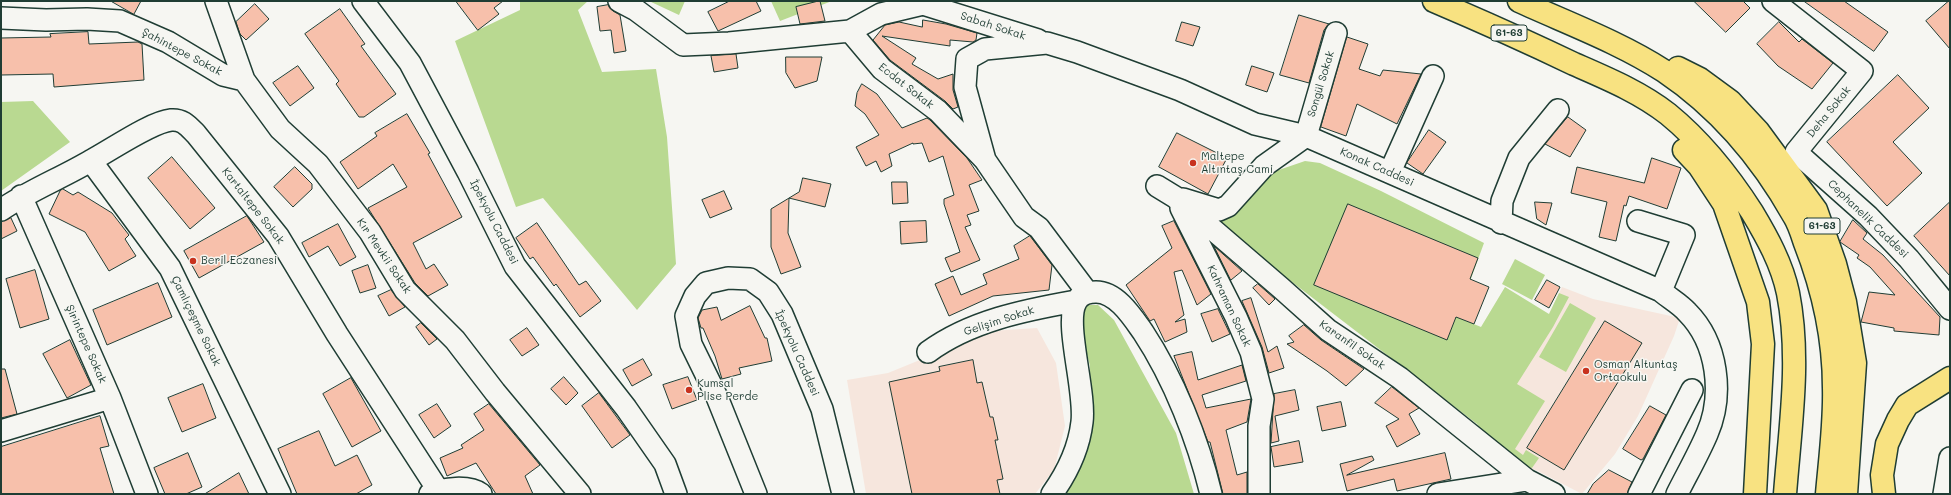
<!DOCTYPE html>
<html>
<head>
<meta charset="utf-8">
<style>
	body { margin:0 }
	#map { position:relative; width:1951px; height:495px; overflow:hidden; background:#f6f6f2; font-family:Mali,sans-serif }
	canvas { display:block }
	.frame { position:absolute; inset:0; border:2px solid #1f3d34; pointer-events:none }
</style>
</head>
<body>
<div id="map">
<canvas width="1951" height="495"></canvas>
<div class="frame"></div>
</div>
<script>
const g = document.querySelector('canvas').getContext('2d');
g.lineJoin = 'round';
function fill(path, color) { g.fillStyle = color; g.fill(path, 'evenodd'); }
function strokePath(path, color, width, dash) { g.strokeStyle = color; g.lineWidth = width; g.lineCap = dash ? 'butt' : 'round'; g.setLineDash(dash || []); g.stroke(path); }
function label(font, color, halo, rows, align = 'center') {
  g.font = font + ' Mali,sans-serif'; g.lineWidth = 3; g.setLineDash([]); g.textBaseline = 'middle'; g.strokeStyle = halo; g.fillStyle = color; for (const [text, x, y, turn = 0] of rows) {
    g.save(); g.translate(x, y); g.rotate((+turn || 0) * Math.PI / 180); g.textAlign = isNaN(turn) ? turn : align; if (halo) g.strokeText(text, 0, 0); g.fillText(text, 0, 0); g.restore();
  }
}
fill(new Path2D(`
	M1562 287 1593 299 1680 318 1674 336 1638 416 1615 454 1582 494 1538 471 1524 466 1494 448 1492 406 1549 314Z
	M1037 328 1056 363 1065 426 1054 470 1035 494H866L847 380 888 373 991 331Z`), '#f6e6dd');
fill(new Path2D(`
	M520 1H588L578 10 602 72 656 69 667 137 676 264 637 310 543 198 516 207 455 41 520 10Z
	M649 1H685L679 15Z
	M771 1H832L780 21Z
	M33 101 70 142 1 191V102Z
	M1305 161 1320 163 1381 191 1484 243 1457 317 1481 327 1505 287 1549 314 1559 293 1569 297 1553 327 1517 384 1545 401 1515 449 1523 455 1526 450 1539 458 1532 468 1524 466 1494 448 1477 424 1202 213 1270 173Z
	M1515 259 1545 275 1532 300 1502 284Z
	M1570 303 1596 318 1566 372 1539 357Z
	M1087 305H1098L1114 320 1176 433 1194 494H1063L1090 419V366L1078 318Z`), '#b9d991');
const building = new Path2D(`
	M111 1H141L134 14Z
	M456 1H503L494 8 499 14 478 30Z
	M730 1H756L761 11 718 31 708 12Z
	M820 1 825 21 800 24 796 7Z
	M1694 1H1743L1750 8 1726 32Z
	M1804 1H1844L1888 32 1874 51Z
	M1949 1H1950V49L1926 21Z
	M255 4 269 19 246 40 240 34 236 22Z
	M608 5 613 11 620 15 626 51 614 53 611 30 600 31 597 7Z
	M340 9 365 44 361 46 396 94 364 117H359L336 84 339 81 305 34Z
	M1299 15 1329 24 1324 30 1309 83 1280 75Z
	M923 20 946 24 977 33 976 40 973 42 950 40V46L882 36 916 58 912 64 938 79 953 74V90L958 107 953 109 945 101 890 60 873 40 885 25 899 22 922 27Z
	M1182 22 1200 27 1193 46 1176 41Z
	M1779 22 1799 42 1802 39 1833 63 1812 89 1778 66 1757 44Z
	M88 32 89 44 138 42 142 44 144 80 54 87 53 74 1 75V38L51 37 50 34Z
	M1347 37 1368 44 1359 69 1380 76 1383 70 1421 74 1397 124 1357 104 1346 136 1321 127Z
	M736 54 738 68 714 72 711 56Z
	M786 57H822L817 81 795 88 786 73Z
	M298 66 314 88 290 106 273 83Z
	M1252 66 1274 73 1267 92 1246 85Z
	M1898 75 1929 108 1893 142 1922 173 1887 206 1827 142Z
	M862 84 877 94 902 128 927 118 930 120 967 158 982 180 969 185 979 211 967 215 971 225 965 227 980 260 951 272 945 258 960 252 944 204V199L954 195 943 156 929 162 922 143 913 144V143L889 154 892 166 881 172 876 161 866 166 856 147 879 135 865 114 855 106 857 93Z
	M407 114 430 153 428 154 462 217 413 243 426 269 434 264 448 285 428 296 415 283 368 208 407 187 393 164 358 189 340 162 377 136 375 133Z
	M1568 117 1586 130 1570 157 1545 144Z
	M1429 130 1446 142 1423 174 1407 163Z
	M1177 133 1227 158 1208 194 1159 167Z
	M172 157 215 208 190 229 148 178Z
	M1652 158 1681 168 1667 209 1629 196 1626 206 1624 205 1616 241 1599 237 1607 202 1571 193 1577 167 1644 183Z
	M295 167 312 184V189L293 207 274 187Z
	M803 178 831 184 825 207 789 198 788 233 801 267 781 274 771 247V209L799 192Z
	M892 182H907L908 203 893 204Z
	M63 189 73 195 78 192 112 213 129 235 125 239 136 256 109 271 85 232 49 214 60 191Z
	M724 191 732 209 710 218 702 200Z
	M1535 202 1552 203 1546 225 1537 219Z
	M1950 202V276L1914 236Z
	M1348 204 1478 258 1470 279 1489 287 1474 324 1456 317 1447 340 1314 285Z
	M247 216 264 242 199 278 184 251Z
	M11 218 17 231 1 239V222Z
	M1853 220 1867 233 1863 239 1883 255 1940 317 1939 335 1894 331V328L1861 322 1869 292 1895 295 1870 267 1857 258 1859 255 1840 242Z
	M926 221 927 242 901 244 900 222Z
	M1174 221 1211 294 1197 305 1182 270 1174 272 1184 315 1175 322 1185 319 1187 332 1165 342 1154 319 1150 321 1126 285 1172 248 1162 226Z
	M537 223 579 285 586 281 601 301 580 317 556 284 554 286 533 257 530 259 516 238Z
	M338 224 356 257 340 266 328 246 309 257 302 243Z
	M1030 236 1052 265 1049 290 993 296 949 316 935 284 953 276 961 295 987 284 983 274 1019 259 1014 246Z
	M1214 246 1242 271 1231 280Z
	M368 265 376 288 360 293 352 271Z
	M35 270 49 319 20 328 6 279Z
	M1547 280 1560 287 1549 308 1535 300Z
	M158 283 172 317 107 345 93 310Z
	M1258 284 1275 299 1269 305 1253 288Z
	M391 290 405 307 389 316 378 296Z
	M1251 298 1268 352 1277 346 1284 368 1269 373 1262 347 1242 301Z
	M750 306 765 338H767L772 361 739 368 741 374 722 379 715 356 703 328H701L698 318 702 310 717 307 721 320Z
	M1218 309 1230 334 1212 342 1201 314Z
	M1605 321 1642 343 1564 470 1527 448Z
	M421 323 437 339 429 345 416 327Z
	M1304 325 1321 340 1364 369 1346 386 1327 371 1287 344 1294 342 1289 336Z
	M527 328 539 345 522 356 510 340Z
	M70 340 91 385 67 398 43 354Z
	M1192 352 1198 380 1242 365 1246 381 1202 395 1206 408 1251 399 1247 422 1226 430 1237 475 1247 472V494H1223L1210 442H1208L1174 356Z
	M643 359 652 375 632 386 623 370Z
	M973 360 977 383 982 382 990 417H993L998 440H995L1003 479 997 480 1000 494H912L889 382 940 371 939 367Z
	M1 369H5L17 414 1 418Z
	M564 377 578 393 566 405 551 389Z
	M688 377 697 400 672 409 663 385Z
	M351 378 381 431 352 447 323 394Z
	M203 384 216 418 182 432 168 398Z
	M1392 387 1419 408 1409 414 1420 434 1397 447 1386 426 1399 419 1375 403Z
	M1295 390 1299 410 1275 416 1279 441 1271 443 1274 394Z
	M599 393 630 435 612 448 582 406Z
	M1341 402 1346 426 1322 431 1317 407Z
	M437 404 451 426 434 438 419 415Z
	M489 404 540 465 525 476 533 494H496L476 463 447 476 440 458 463 448 461 445 484 430 474 414Z
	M1650 406 1666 415 1643 459 1641 460 1623 449Z
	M100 416 109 446 100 448 114 494H1V447Z
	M319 431 335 466 357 455 372 485 356 494H297L278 449Z
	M1299 441 1303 462 1274 467 1271 447Z
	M188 453 202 487 186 494H165L154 468Z
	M1445 453 1451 479 1397 491 1394 479 1347 491 1340 464 1372 456 1374 460 1347 475Z
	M1609 470 1632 482 1627 494H1587L1593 484Z
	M239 473 249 494H205Z`);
fill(building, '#f7c0ab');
strokePath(building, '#1f3d34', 1);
const minor = new Path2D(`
	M216 1 244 80 280 129 318 164 370 232 405 290 455 340 495 392 580 494
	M363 1 410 63 468 172 515 266 626 408 665 464 676 494
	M619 1 636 10 683 45 729 43 850 31 881 14 923 4 1038 40
	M1773 1 1862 71 1796 152 1868 216 1909 259 1950 309
	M1 18 46 20 87 19 120 21 168 42 223 75 244 80
	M850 31 882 69 938 111 985 160 1024 217 1039 228 1087 292
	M985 160 965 87 967 59 985 49 1047 43 1077 52 1180 90 1255 124 1306 136 1661 291C1669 298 1680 304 1687 312 1718 343 1724 395 1707 434 1698 455 1687 474 1677 494
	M91 161 170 268 280 494
	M1390 172 1433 76
	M1157 186 1175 197 1281 288 1328 330 1400 378 1527 480 1554 494
	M21 196 110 398 147 494
	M1183 199 1219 210 1228 206 1264 166 1306 136 1336 33
	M1181 208 1236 317 1251 352 1263 399 1259 426V494
	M1 210C30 190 62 178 92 160 111 150 151 122 171 120 183 119 188 126 196 134L278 236 337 334 438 490
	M1638 221 1684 235 1661 291
	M1501 223 1502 201 1519 158 1558 110
	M928 352C970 321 1025 310 1076 301
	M1 431 110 398
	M430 494C443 488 469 485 481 494
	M756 494 717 397 691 344 686 316 695 296 706 283 728 278 750 279 768 292 782 314 822 409 843 494
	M1052 494C1067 473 1079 448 1082 422 1086 391 1064 323 1076 302 1080 294 1088 292 1096 292 1117 292 1133 318 1143 332 1174 379 1198 440 1211 494
	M1438 494 1527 480
	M1639 494 1692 390
	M1944 494 1950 458`);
const major = new Path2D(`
	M1434 1C1481 21 1528 42 1574 64 1606 78 1640 92 1668 114 1701 141 1729 176 1752 212 1767 237 1782 264 1788 293 1801 359 1790 428 1785 494
	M1519 1C1567 23 1619 42 1664 71 1719 108 1762 159 1794 216 1799 224 1802 234 1805 243 1823 289 1834 338 1834 388 1835 423 1830 459 1827 494
	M1678 68 1700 79 1730 101 1758 131 1816 210 1835 264 1845 302 1855 363 1846 494
	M1684 150 1699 166 1724 204 1758 302 1763 344 1755 494
	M1884 494 1882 475 1887 444 1898 420 1907 405 1950 378`);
strokePath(minor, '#1f3d34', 24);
strokePath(major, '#1f3d34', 25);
strokePath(minor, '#f6f6f2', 21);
strokePath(major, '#f8e281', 22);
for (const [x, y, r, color] of [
	[1193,163,4,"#c8321e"],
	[193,261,4,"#c8321e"],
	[1586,371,4,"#c8321e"],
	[689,390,4,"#c8321e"]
]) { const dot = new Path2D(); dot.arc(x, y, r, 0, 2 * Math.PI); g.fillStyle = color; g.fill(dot); strokePath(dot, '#f6f6f2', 1.5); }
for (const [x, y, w] of [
	[1509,33,36],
	[1822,226,36]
]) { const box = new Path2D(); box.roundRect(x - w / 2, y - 8, w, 16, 3); g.fillStyle = '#f6f6f2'; g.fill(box); strokePath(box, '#1f3d34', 1); }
label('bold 10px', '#1f3d34', null, [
	["61-63",1509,33],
	["61-63",1822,226]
]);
label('11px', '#1f3d34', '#f6f6f2', [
	["Sabah Sokak",993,26,18],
	["Şahintepe Sokak",182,52,28],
	["Songül Sokak",1321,84,-73],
	["Ecdat Sokak",906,86,38],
	["Deha Sokak",1829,112,-51],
	["Konak Caddesi",1377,167,24],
	["Kartaltepe Sokak",253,206,52],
	["Cephanelik Caddesi",1868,219,44],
	["İpekyolu Caddesi",494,222,63],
	["Kır Mevkii Sokak",384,256,56],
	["Kahraman Sokak",1229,306,65],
	["Çamlıçeşme Sokak",196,321,64],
	["Gelişim Sokak",999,321,-18],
	["Şirintepe Sokak",86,344,66],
	["Karanfil Sokak",1352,345,35],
	["İpekyolu Caddesi",797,353,66]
]);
label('11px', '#1f3d34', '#f6f6f2', [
	["Maltepe",1201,157],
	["Altıntaş Cami",1201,170],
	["Beril Eczanesi",201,261],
	["Osman Altuntaş",1594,365],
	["Ortaokulu",1594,378],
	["Kumsal",697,384],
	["Plise Perde",697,397]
], 'left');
</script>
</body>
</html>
